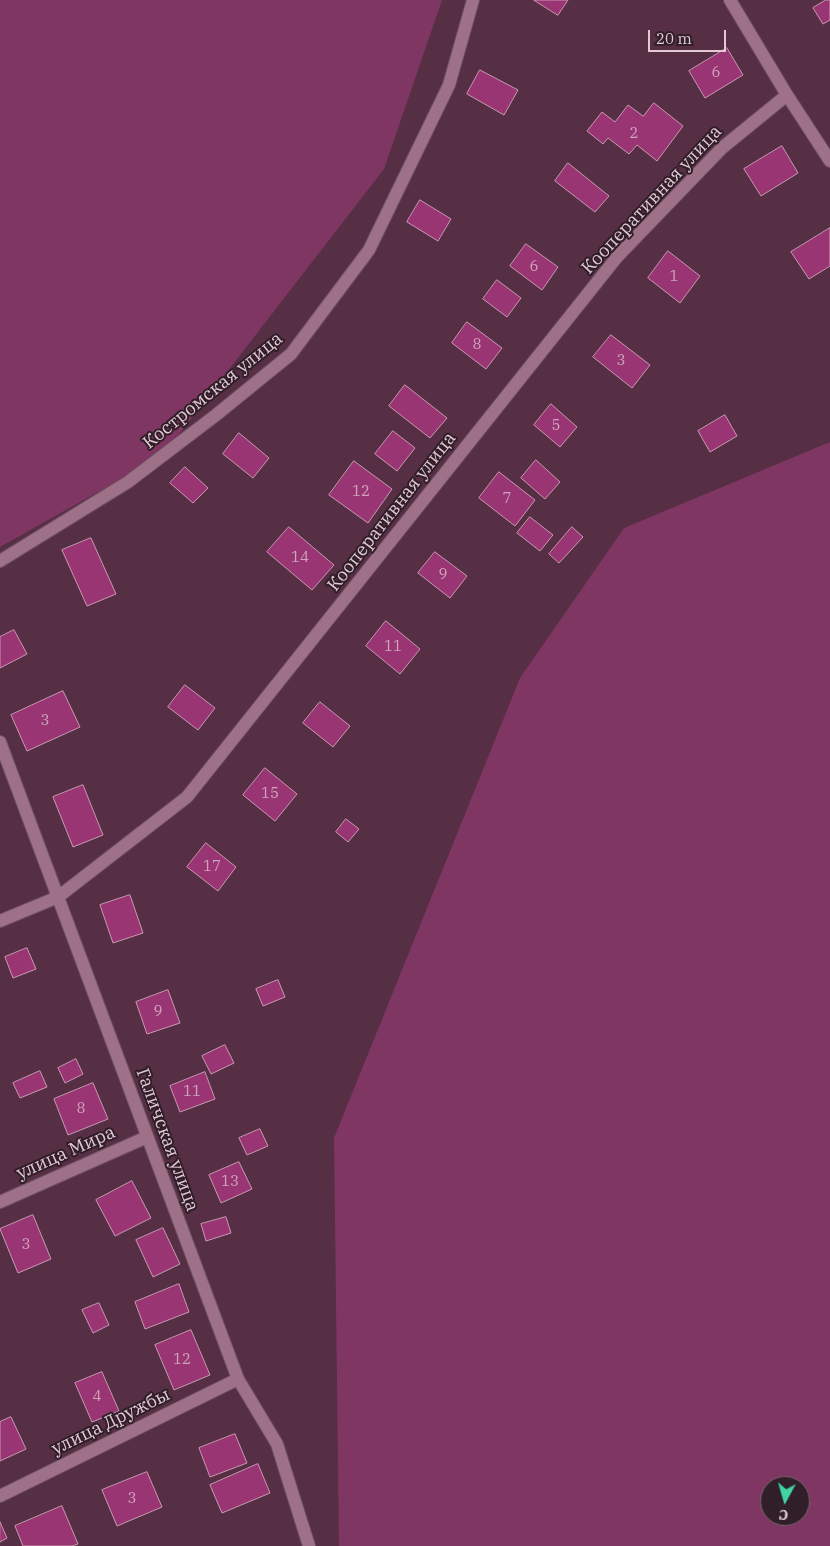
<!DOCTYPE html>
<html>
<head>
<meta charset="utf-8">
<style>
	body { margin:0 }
	#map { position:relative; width:830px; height:1546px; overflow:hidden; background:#562f45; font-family:"IBM Plex Serif",serif }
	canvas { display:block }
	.north { position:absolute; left:760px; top:1476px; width:50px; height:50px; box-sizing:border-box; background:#301e28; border:1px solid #78626e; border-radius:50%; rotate:186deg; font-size:14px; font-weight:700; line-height:20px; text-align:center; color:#e3c9d6 }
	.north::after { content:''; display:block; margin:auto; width:18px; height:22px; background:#3fd4a2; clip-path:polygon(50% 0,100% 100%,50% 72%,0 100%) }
	.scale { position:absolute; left:648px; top:30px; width:78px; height:22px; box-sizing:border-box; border:2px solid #e3c9d6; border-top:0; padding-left:6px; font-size:15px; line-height:18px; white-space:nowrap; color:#e3c9d6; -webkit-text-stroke:4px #301e28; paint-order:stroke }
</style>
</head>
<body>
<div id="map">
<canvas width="830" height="1546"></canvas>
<div class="north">С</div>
<div class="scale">20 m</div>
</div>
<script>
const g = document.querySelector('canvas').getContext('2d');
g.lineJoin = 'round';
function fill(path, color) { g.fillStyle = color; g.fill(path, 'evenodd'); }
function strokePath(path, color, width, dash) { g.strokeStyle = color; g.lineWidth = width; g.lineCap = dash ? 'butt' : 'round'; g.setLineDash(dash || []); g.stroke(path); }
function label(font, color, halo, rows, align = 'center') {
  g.font = font + ' "IBM Plex Serif",serif'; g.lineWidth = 4; g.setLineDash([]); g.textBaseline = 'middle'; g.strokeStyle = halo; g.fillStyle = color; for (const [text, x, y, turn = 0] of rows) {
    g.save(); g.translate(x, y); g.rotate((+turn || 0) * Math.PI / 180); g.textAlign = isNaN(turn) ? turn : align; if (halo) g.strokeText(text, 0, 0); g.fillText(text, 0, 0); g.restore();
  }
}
fill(new Path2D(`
	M0 0H442L384 169 162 456 0 547Z
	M830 442V1546H339L334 1138 520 678 624 528ZM770 1486H800V1516H770Z`), '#7f3662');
const building = new Path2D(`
	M534 0H568L558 15Z
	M826 0H830V20L823 24 813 8Z
	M727 48 743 75 705 98 689 71Z
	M480 70 518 90 504 115 467 94Z
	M654 103 683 126 657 161 637 145 629 154 608 138 603 144 587 131 602 112 615 122 628 105 643 116Z
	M782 146 798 173 761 196 744 169Z
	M568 163 609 196 595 212 555 181Z
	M420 200 451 219 438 241 407 222Z
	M830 228V266L809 279 791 252Z
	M526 244 558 267 542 290 510 266Z
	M668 251 700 276 680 303 648 278Z
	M497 280 521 298 507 317 483 299Z
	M467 322 502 348 486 369 452 343Z
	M611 335 650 365 632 388 593 357Z
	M405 385 447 418 430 438 389 406Z
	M551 404 577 427 560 447 534 425Z
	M725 415 737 436 710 452 698 431Z
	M393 431 415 448 397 471 375 454Z
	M239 433 269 458 253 478 223 454Z
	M536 460 560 482 545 499 521 478Z
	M354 461 392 489 368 523 329 495Z
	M185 467 208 488 193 503 170 483Z
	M499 472 535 500 515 526 479 498Z
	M530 517 553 535 540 551 517 533Z
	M289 527 334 565 312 590 267 552Z
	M572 527 583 537 559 563 549 554Z
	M91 538 116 594 87 606 62 550Z
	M435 552 467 576 450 598 418 573Z
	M386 621 420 649 400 674 366 646Z
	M14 630 27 654 0 668V637Z
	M185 685 215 708 198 730 168 707Z
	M63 691 80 727 27 751 11 715Z
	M320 702 350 726 333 747 303 723Z
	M265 768 297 794 275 821 243 795Z
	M83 785 103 835 73 847 53 797Z
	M346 819 359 829 348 842 336 832Z
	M206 843 236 867 218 891 187 867Z
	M130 895 143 933 113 943 100 905Z
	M27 948 36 969 13 978 5 957Z
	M278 980 285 997 263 1006 256 989Z
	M168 990 180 1023 147 1034 136 1002Z
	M225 1045 234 1063 211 1074 202 1056Z
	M76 1059 83 1074 65 1083 58 1068Z
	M40 1071 47 1087 20 1098 13 1083Z
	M205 1072 215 1099 180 1112 170 1086Z
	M93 1083 108 1119 68 1135 54 1099Z
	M260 1129 268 1146 247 1155 239 1138Z
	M239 1162 252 1189 221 1203 209 1175Z
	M132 1181 151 1218 115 1236 96 1200Z
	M33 1215 51 1259 18 1273 0 1229Z
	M226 1217 231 1233 206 1241 201 1224Z
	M163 1228 180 1264 153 1277 136 1240Z
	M179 1284 189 1312 145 1329 135 1302Z
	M99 1303 109 1325 93 1333 82 1310Z
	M191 1330 210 1375 174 1390 155 1345Z
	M102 1372 119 1411 92 1422 75 1383Z
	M11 1417 26 1449 0 1461V1422Z
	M235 1434 247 1463 210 1477 199 1448Z
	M258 1464 270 1493 222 1513 210 1485Z
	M147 1472 162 1507 117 1526 102 1490Z
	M62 1506 78 1544 72 1546H23L15 1526Z
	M0 1522 7 1538 0 1542Z`);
fill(building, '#993573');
strokePath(building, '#c999b2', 1);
const minor = new Path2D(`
	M730 0 787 95 830 161
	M0 561 128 482 216 415 291 354 369 250 449 85 473 0
	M0 742 238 1379 277 1444 309 1546
	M0 921 58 897 187 797 617 257 722 148 787 95
	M0 1202 147 1137
	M0 1496 238 1379`);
strokePath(minor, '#704f62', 14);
strokePath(minor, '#9e7189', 12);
label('15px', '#d0a4bd', null, [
	["6",716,73],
	["2",634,134],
	["6",534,267],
	["1",674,277],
	["8",477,345],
	["3",621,361],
	["5",556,426],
	["12",361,492],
	["7",507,499],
	["14",300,558],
	["9",443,575],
	["11",393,647],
	["3",45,721],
	["15",270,794],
	["17",212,867],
	["9",158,1012],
	["11",192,1092],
	["8",81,1109],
	["13",230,1182],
	["3",26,1245],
	["12",182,1360],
	["4",97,1397],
	["3",132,1499]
]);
label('18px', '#e3c9d6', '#301e28', [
	["Кооперативная улица",652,200,-47],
	["Костромская улица",213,391,-39],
	["Кооперативная улица",392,512,-52],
	["Галичская улица",167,1140,70],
	["улица Мира",66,1153,-24],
	["улица Дружбы",111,1422,-26]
]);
</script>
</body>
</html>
